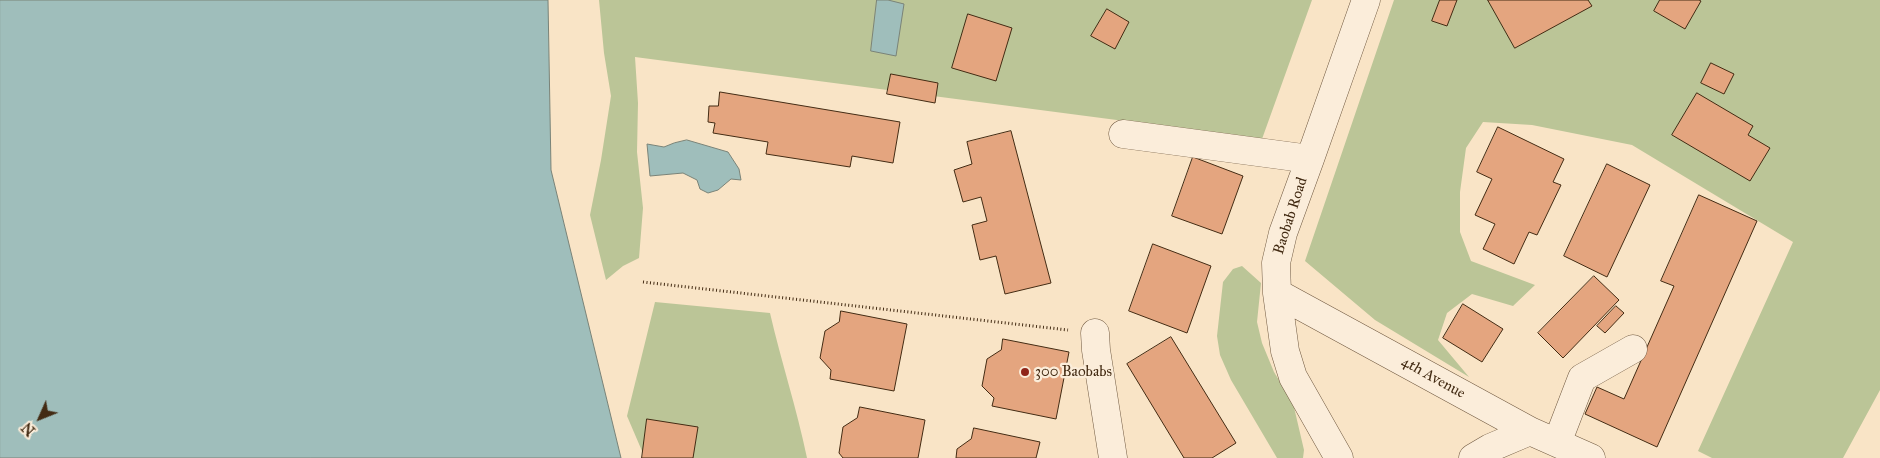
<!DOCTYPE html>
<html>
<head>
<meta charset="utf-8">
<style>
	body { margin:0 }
	#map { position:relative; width:1880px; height:458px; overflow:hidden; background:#f9e4c6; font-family:"IM FELL Great Primer",serif }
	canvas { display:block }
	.north { position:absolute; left:15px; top:393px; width:50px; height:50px; -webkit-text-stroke:4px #fbedda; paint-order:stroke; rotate:226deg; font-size:14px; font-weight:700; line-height:20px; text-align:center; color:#432b13 }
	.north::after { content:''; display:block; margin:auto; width:18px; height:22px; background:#432b13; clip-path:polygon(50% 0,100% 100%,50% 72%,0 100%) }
</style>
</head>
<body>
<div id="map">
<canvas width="1880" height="458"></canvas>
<div class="north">N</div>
</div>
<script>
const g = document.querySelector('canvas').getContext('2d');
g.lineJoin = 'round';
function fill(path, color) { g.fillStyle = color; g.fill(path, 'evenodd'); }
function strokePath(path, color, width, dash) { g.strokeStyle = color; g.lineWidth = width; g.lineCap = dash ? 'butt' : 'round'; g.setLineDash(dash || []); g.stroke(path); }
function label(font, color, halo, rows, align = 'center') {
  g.font = font + ' "IM FELL Great Primer",serif'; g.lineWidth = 4.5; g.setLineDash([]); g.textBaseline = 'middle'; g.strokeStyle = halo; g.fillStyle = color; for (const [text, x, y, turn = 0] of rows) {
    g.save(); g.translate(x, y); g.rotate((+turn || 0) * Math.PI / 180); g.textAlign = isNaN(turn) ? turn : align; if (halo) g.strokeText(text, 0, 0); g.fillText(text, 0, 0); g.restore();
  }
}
fill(new Path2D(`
	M599 0H1312L1262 139 635 57 638 103 637 152 643 208 639 258 623 266 606 280 590 215 601 160 611 96 604 53Z
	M1394 0H1880V390L1843 458H1712L1698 451 1793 242 1632 145 1532 125 1483 122 1466 148 1460 192V232L1471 261 1535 285 1513 306 1472 294 1447 313 1438 340 1469 377 1375 320 1305 261Z
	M1242 266 1261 283 1257 322 1262 343 1274 372 1293 403 1304 450 1303 458H1277L1231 380 1220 355 1217 336 1223 282 1233 269Z
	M655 302 770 313C781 361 797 409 807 458H645L627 416Z`), '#bbc597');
const water = new Path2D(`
	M0 0H548L551 170 621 458H0Z
	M877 0H888L904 4 896 56 871 51Z
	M687 140 728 152 739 169 741 180 731 179 718 190 708 193 700 189 697 180 683 173 650 176 647 144 664 147 674 143Z`);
fill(water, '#9fbebb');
strokePath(water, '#7a8378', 1);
const building = new Path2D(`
	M1440 0H1457L1447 26 1432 21Z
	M1488 0H1588L1592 6 1515 48Z
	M1660 0H1699L1701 1 1685 29 1654 11Z
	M1107 9 1129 22 1115 49 1091 36Z
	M968 14 1012 28 996 81 952 68Z
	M1711 63 1734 74 1724 94 1701 83Z
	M891 74 938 83 935 103 887 94Z
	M720 92 900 122 893 163 852 156 850 167 766 154 768 142 713 133 715 123 708 122 709 106H718Z
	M1697 93 1753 126 1748 135 1770 148 1750 181 1672 135Z
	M1498 127 1564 159 1553 182 1561 185 1537 235 1529 232 1514 264 1483 249 1495 224 1475 215 1492 179 1477 172Z
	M1011 131 1051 283 1005 294 996 256 980 260 972 225 987 221 981 197 963 202 954 170 972 164 967 142Z
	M1193 157 1243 176 1222 234 1172 216Z
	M1607 164 1650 185 1607 277 1564 256Z
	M1699 195 1757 221 1657 447 1585 414 1597 387 1624 399 1674 286 1661 281Z
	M1153 244 1211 266 1187 333 1129 311Z
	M1594 276 1619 300 1563 358 1538 333Z
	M1463 304 1503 329 1482 362 1443 338Z
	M1616 306 1624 313 1605 333 1597 326Z
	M841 311 907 324 894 391 830 379 831 370 820 358 825 331 839 322Z
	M1171 337 1236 443 1212 458H1184L1127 364Z
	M1003 339 1069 352 1056 419 992 406 994 398 982 386 987 359 1001 350Z
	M860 407 925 420 918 458H843L839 453 843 427 857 418Z
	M647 419 698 427 693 458H642Z
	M974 428 1040 442 1036 458H956L957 449 971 439Z`);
fill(building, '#e4a57f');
strokePath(building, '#432b13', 1);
const minor = new Path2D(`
	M1123 134 1310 159
	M1277 293 1530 431 1591 458
	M1095 333 1096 350 1113 458
	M1557 443 1582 378 1633 349
	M1339 458 1293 377 1285 351 1277 293 1276 263 1283 233 1310 159 1366 0
	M1473 458 1490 448 1530 431`);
strokePath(minor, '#705940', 29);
strokePath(new Path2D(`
	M643 282 1068 330`), '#432b13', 3, [1, 2.5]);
strokePath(minor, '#fbedda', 28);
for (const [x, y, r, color] of [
	[1025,372,5,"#8f2418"]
]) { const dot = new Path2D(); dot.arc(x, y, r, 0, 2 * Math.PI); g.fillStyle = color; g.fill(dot); strokePath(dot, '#fbedda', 2); }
label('15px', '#432b13', '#fbedda', [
	["Baobab Road",1291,216,-72],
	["4th Avenue",1433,378,29]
]);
label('15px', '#432b13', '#fbedda', [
	["300 Baobabs",1035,372]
], 'left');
</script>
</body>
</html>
